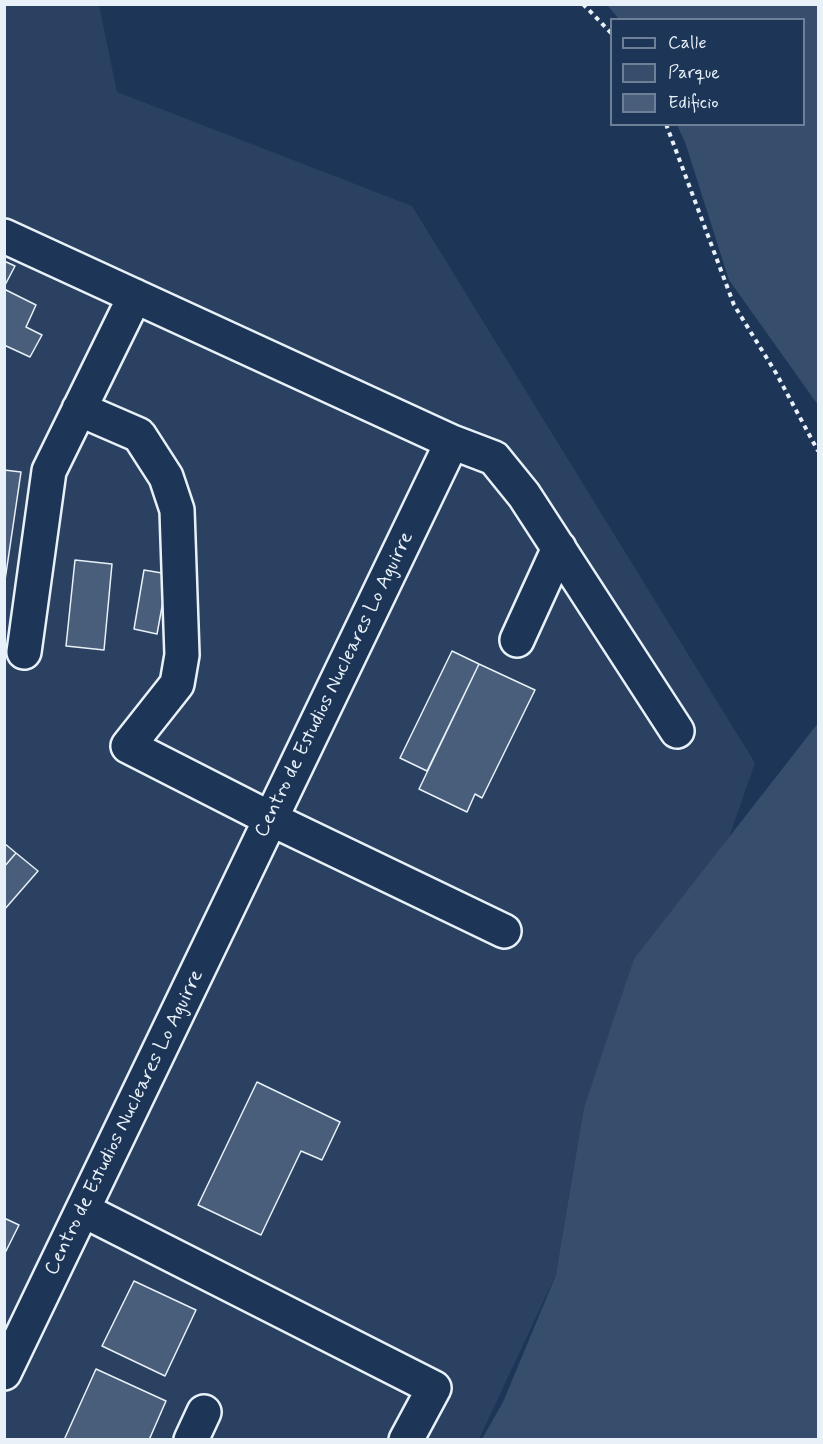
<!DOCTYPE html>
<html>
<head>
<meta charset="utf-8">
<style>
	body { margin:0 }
	#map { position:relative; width:823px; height:1444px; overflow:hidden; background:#1d3557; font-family:Mynerve,sans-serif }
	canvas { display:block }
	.frame { position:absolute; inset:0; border:6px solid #e8f1f8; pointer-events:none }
	.legend { position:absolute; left:610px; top:18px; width:195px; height:108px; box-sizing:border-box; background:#1d3557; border:2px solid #6e8097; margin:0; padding:8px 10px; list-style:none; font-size:18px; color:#e8f1f8 }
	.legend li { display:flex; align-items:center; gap:12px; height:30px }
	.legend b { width:30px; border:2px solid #6e8097 }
</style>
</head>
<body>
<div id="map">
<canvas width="823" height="1444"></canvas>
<div class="frame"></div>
<ul class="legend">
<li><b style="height:8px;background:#1d3557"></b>Calle</li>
<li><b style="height:16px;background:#374d6c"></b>Parque</li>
<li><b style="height:16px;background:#495e7a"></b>Edificio</li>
</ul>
</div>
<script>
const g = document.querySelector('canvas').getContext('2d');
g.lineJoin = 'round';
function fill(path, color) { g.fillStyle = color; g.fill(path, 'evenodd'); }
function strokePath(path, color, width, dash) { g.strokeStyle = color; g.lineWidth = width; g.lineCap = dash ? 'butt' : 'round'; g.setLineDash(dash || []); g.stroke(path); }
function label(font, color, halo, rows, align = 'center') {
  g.font = font + ' Mynerve,sans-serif'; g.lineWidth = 5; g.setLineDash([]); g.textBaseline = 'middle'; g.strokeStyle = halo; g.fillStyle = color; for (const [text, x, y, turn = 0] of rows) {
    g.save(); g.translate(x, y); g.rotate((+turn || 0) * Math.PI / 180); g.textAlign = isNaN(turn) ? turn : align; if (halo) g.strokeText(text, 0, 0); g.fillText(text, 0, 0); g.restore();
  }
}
fill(new Path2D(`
	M5 5H99L117 92 412 206 755 763 635 1106 479 1439 5 1440Z`), '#2a4162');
fill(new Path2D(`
	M607 5H818V405L729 280 685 142 677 125 804 124V20L619 19Z
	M818 723V1439H482L503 1402 556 1275 584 1108 634 959Z`), '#374d6c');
const building = new Path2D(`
	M4 261 15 266 4 287Z
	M4 289 36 305 26 327 42 335 30 357 4 345Z
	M4 470 21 472 4 587Z
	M75 560 112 564 104 650 66 646Z
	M144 570 168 574 157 634 134 629Z
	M452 651 479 664 427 771 400 758Z
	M479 664 535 690 482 798 475 794 467 812 419 789Z
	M4 843 16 853 4 867Z
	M16 853 38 871 4 910V867Z
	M257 1082 340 1122 322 1160 301 1151 261 1235 198 1205Z
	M4 1218 19 1225 4 1255Z
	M134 1281 196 1310 165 1376 102 1346Z
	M96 1369 166 1401 149 1440H64Z`);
fill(building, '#495e7a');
strokePath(building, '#e8f1f8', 1.5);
const minor = new Path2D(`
	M4 236 452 442 4 1373
	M79 409 139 435 166 477 177 510 182 655 177 684 128 746 271 819 504 931
	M452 442 494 458 524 495 677 731
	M517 640 559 548
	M24 652 49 471 135 296
	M83 1210 434 1388 406 1440
	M191 1440 204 1412`);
strokePath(minor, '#e8f1f8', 38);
strokePath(new Path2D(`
	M583 4 612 34
	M666 124 734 305 776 373 818 451`), '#e8f1f8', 4, [4.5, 4.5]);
strokePath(minor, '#1d3557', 33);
label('20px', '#e8f1f8', '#1d3557', [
	["Centro de Estudios Nucleares Lo Aguirre",335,685,-64],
	["Centro de Estudios Nucleares Lo Aguirre",125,1123,-64]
]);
</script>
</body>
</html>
